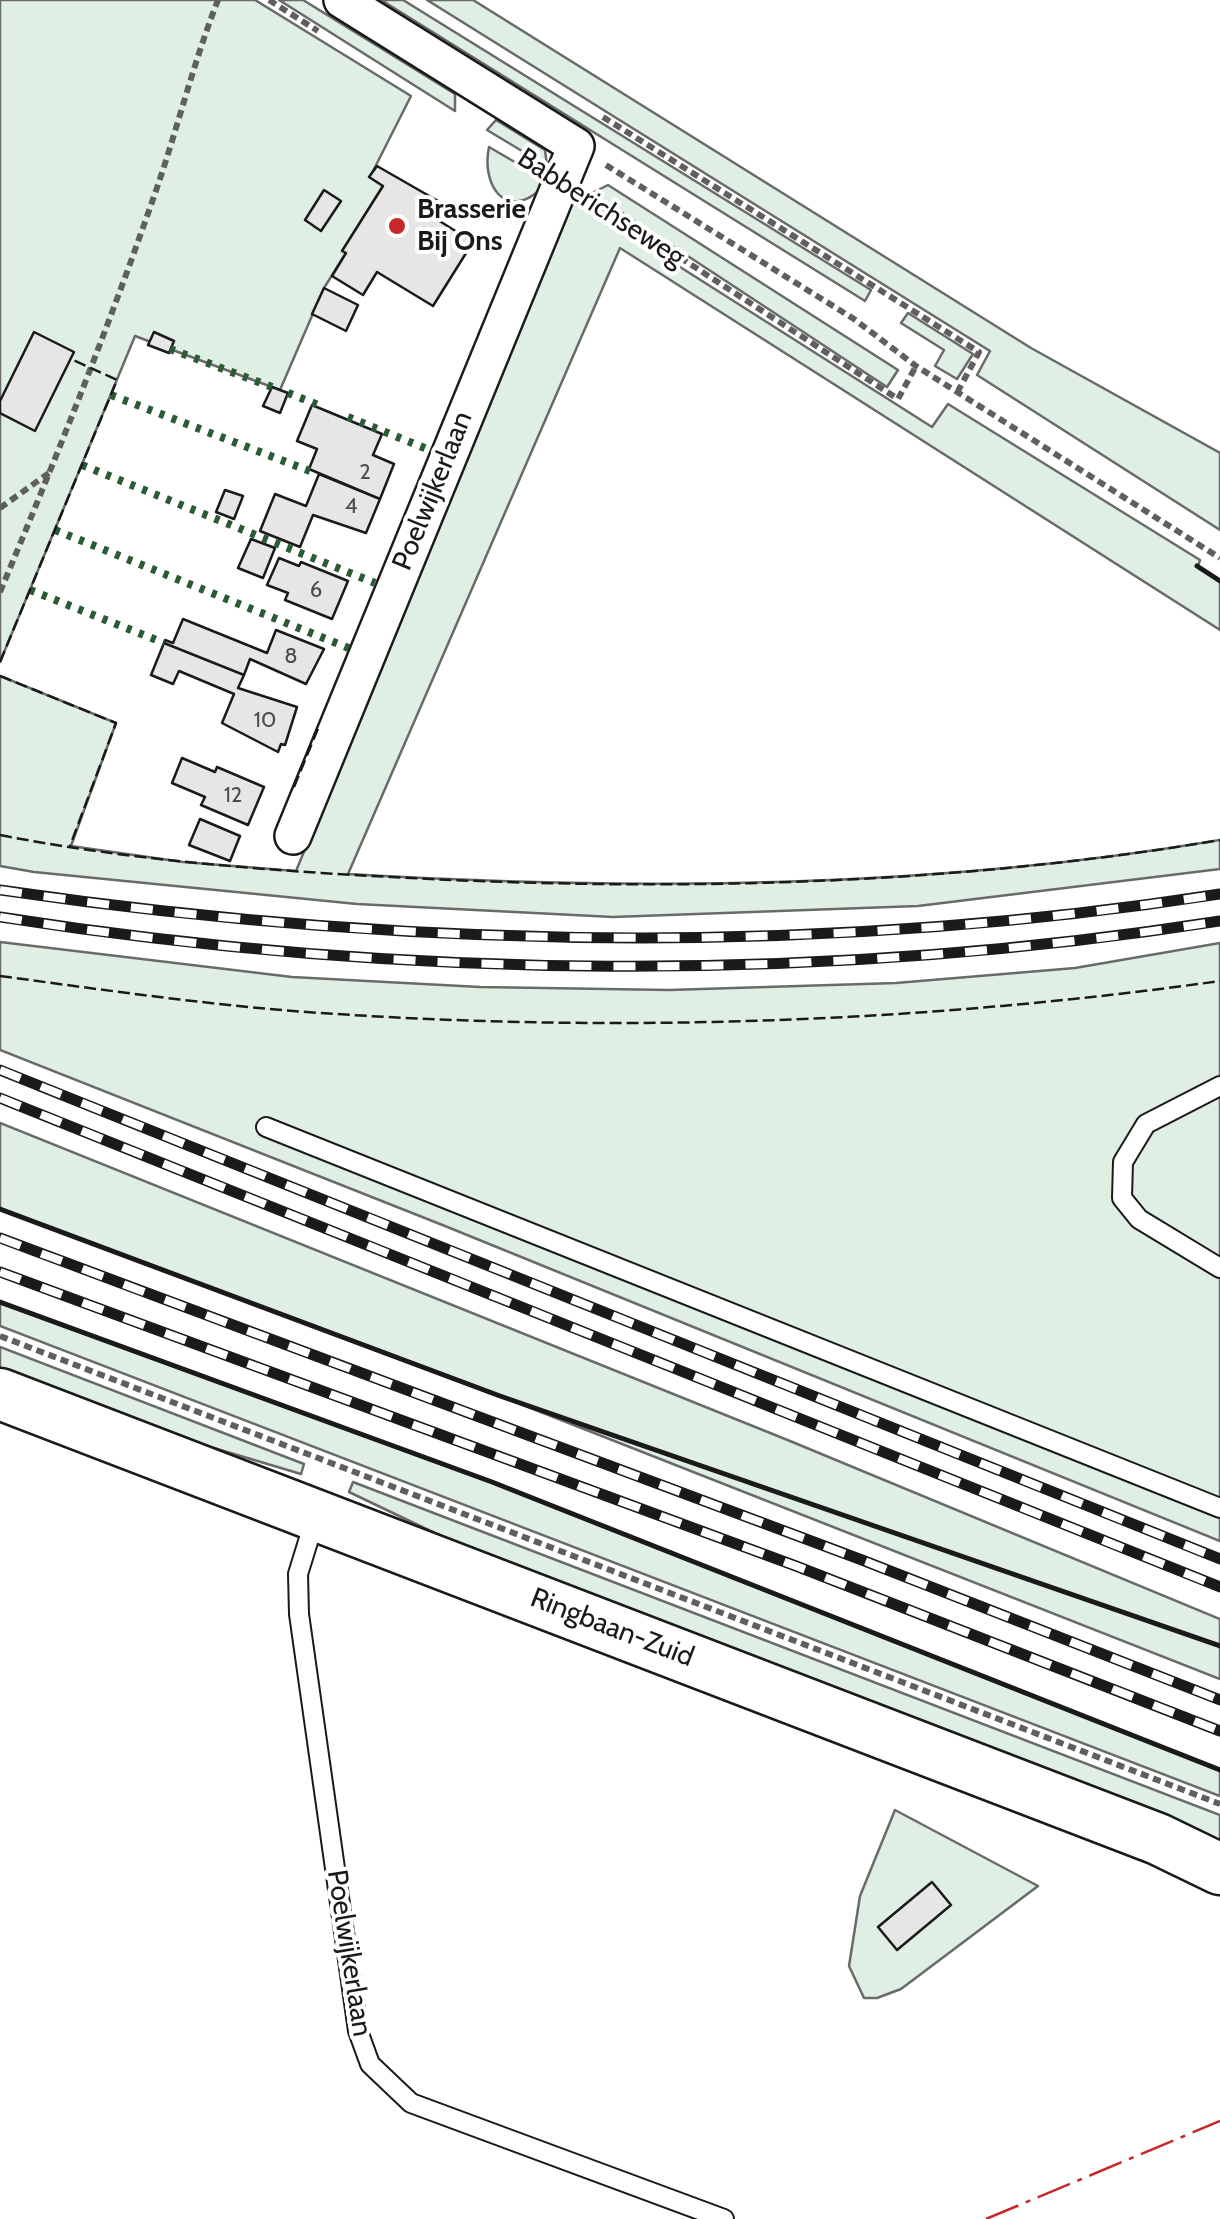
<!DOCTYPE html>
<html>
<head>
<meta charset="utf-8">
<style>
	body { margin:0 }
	canvas { display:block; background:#fff }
</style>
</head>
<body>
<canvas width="1220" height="2219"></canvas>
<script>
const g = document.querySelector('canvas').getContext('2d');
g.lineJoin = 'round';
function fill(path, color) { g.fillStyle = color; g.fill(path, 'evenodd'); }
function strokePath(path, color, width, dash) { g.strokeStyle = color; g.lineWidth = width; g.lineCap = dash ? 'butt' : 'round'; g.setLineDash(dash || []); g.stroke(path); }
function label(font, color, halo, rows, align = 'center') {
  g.font = font + ' Cabin,sans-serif'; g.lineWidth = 8; g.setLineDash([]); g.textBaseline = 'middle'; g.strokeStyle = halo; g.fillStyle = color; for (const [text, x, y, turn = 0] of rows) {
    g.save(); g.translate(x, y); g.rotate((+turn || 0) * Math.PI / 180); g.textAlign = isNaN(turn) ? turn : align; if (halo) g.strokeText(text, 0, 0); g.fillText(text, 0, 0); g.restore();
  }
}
const green = new Path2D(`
	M0 0H255L411 96 370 177 383 186 343 250 346 253 324 288 280 390 135 336 0 662Z
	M279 0H303L455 94V111Z
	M381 0H403L871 290 865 301Z
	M427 0H473L1031 348 1220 453V530L977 375 990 351Z
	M496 120 545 150 547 166 487 130Z
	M489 147 544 179 541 189C505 222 481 184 489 147Z
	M608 185 898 370 887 387 592 193Z
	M573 199 932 427 948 404 1200 560 1198 566 1220 581V630L620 248 348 874C639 891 932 889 1220 840V869L918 906 613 917 357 904 34 872 0 866V676L116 723 71 846 183 862 296 871Z
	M908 313 973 354 957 379 935 366 944 350 901 323Z
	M0 942 292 977 480 987 669 990 896 983 1075 968 1220 943V1541L445 1226 0 1050Z
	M0 1123 790 1441 1220 1619V1679L500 1396 0 1209Z
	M0 1302 492 1482 1191 1758 1220 1770V1796L0 1326Z
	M0 1347 304 1464 301 1474 157 1431 0 1373Z
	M353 1482 1220 1815V1842L483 1556 349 1492Z
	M895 1810 1038 1886 901 1989 877 1998H864L849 1966 860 1896Z`);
fill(green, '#e0efe3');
strokePath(green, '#6a6a6a', 2.5);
const building = new Path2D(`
	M377 166 438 201 430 215 473 242 433 306 377 272 363 295 332 276 346 253 342 251 383 186 369 177Z
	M324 190 341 201 321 231 305 220Z
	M324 288 358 305 346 331 312 314Z
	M34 332 74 352 35 431 0 413V401Z
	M154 332 174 341 169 353 148 345Z
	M272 387 288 393 280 413 263 406Z
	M312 405 382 434 373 455 394 464 380 499 309 469 317 449 297 441Z
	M319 474 380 499 366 533 313 515 300 547 260 531 275 494 306 506Z
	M225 490 243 496 234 519 216 512Z
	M251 539 275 548 263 578 238 568Z
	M279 558 299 566 301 562 348 581 332 619 285 600 288 593 267 585Z
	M183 619 267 653 276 630 324 649 306 684 250 659 244 675 164 643 165 640 173 643Z
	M164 643 244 675 238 688 297 707 285 745 281 744 278 752 222 723 234 694 179 671 173 684 151 675Z
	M182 758 215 772 217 767 264 787 248 825 201 805 205 797 172 783Z
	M200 819 240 836 230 861 189 845Z
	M932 1882 951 1905 897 1950 878 1927Z`);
fill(building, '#e6e6e6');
strokePath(building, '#1a1a1a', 2.5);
const lane = new Path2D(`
	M1220 1086 1146 1124 1123 1162 1122 1198 1139 1219 1220 1268
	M266 1127 1220 1508
	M315 1519 298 1574 299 1614 358 2031 370 2064 411 2103 724 2219`);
const street = new Path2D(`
	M293 836 576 146 342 0`);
const secondary = new Path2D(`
	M0 1394 1158 1839 1220 1869`);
strokePath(lane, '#1a1a1a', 22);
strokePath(street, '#1a1a1a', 40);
strokePath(secondary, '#1a1a1a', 55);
strokePath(new Path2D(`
	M269 0 318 31
	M603 117 979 352 958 391
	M606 165 854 319 916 366 1220 558
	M593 201 898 399 916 366
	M0 508 49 473
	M0 592C54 463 106 334 152 202 176 135 192 66 218 0
	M0 1336 1220 1804`), '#5f5f5f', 6, [8, 5]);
strokePath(lane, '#fff', 18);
strokePath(street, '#fff', 35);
strokePath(secondary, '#fff', 50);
const rail = new Path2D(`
	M0 890C405 949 815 957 1220 894
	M0 917C402 980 818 984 1220 921
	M0 1070 1220 1559
	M0 1098 1220 1587
	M0 1238 862 1560 1220 1700
	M0 1272 796 1566 1220 1731`);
strokePath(rail, '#1a1a1a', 11);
strokePath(rail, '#fff', 8, [22]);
strokePath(new Path2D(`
	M170 349 272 387
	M288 393 321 406
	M111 395 315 473
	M348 417 432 451
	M82 465 375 583
	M55 530 351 649
	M30 590 164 643`), '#2b5a34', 8, [5, 8]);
strokePath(new Path2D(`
	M0 662 117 380 71 359
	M0 676 116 723 70 846
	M294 787 319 726
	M0 835C129 860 260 870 391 877 667 892 947 886 1220 840
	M0 976C97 989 195 1003 293 1011 601 1034 913 1024 1220 981`), '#1a1a1a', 2.5, [12, 5]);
strokePath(new Path2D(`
	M1197 566 1220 581
	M0 1209 500 1396 1220 1646
	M0 1302 492 1482 1220 1770`), '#1a1a1a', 5);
strokePath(new Path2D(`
	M986 2219 1220 2121`), '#c62828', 2.5, [35, 8, 5, 8]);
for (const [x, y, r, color] of [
	[397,226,10,"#c62828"]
]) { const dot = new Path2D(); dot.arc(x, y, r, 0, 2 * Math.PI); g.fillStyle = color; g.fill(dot); strokePath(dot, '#fff', 4); }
label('22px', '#4d4d4d', null, [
	["2",365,473],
	["4",351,507],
	["6",316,591],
	["8",291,657],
	["10",265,721],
	["12",233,796]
]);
label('28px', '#1a1a1a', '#fff', [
	["Babberichseweg",601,208,33],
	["Poelwijkerlaan",433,491,-68],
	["Ringbaan-Zuid",612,1628,21],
	["Poelwijkerlaan",349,1953,81]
]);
label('bold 28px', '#1a1a1a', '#fff', [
	["Brasserie",417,210],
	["Bij Ons",417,242]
], 'left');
</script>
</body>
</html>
